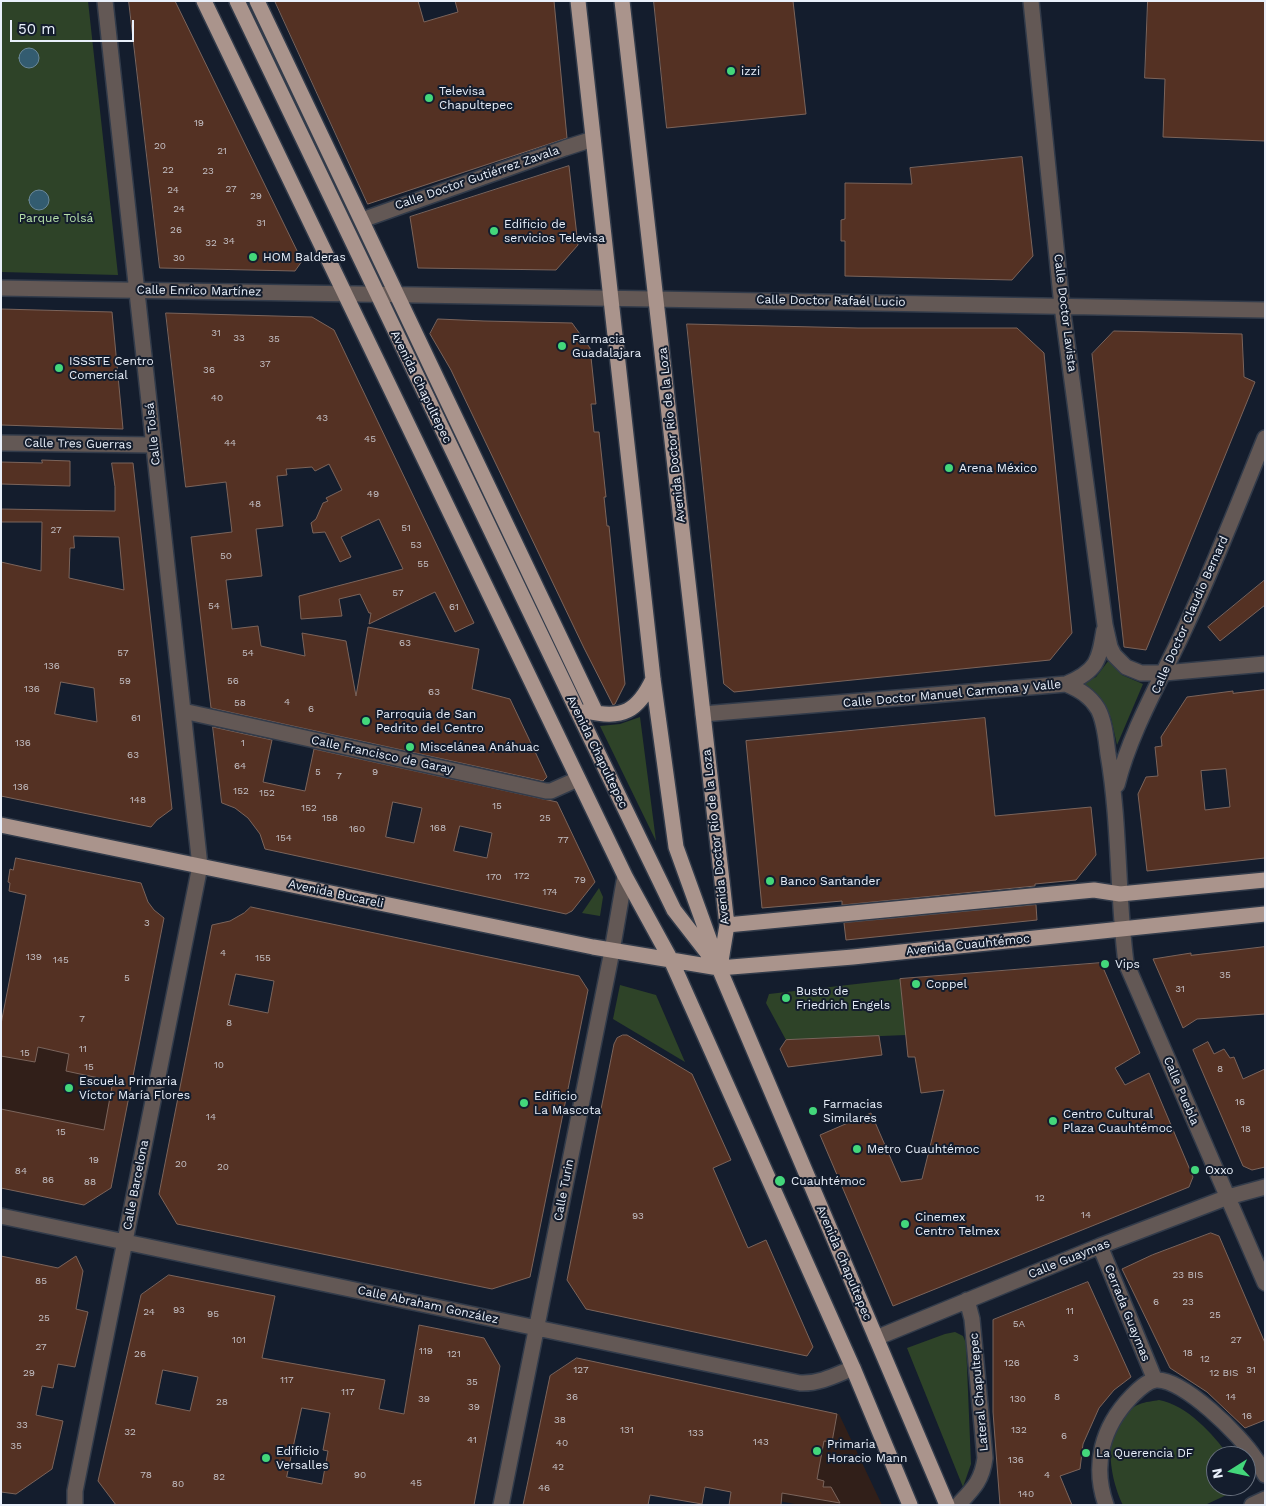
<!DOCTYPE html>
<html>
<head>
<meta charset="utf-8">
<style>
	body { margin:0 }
	#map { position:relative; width:1266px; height:1506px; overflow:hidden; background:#141d2d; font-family:"Work Sans",sans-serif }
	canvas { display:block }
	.frame { position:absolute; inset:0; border:2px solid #e9f0fb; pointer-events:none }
	.north { position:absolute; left:1206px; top:1446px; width:50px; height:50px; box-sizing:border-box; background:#141d2d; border:1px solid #69717f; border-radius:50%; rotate:260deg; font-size:14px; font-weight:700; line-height:20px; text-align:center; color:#e9f0fb }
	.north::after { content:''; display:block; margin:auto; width:18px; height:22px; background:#43d77b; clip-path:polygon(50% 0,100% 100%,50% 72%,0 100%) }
	.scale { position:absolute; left:10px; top:20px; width:124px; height:22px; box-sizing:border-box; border:2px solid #e9f0fb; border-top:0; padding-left:6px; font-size:15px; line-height:18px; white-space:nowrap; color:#e9f0fb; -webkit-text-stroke:4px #141d2d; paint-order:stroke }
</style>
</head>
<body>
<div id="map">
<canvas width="1266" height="1506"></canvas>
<div class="frame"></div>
<div class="north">N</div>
<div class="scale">50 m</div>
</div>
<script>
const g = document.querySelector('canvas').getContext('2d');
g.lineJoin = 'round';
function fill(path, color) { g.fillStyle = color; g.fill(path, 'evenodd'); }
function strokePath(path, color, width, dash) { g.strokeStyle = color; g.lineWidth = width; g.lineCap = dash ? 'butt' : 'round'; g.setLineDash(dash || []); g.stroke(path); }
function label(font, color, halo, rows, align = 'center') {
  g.font = font + ' "Work Sans",sans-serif'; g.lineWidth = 4; g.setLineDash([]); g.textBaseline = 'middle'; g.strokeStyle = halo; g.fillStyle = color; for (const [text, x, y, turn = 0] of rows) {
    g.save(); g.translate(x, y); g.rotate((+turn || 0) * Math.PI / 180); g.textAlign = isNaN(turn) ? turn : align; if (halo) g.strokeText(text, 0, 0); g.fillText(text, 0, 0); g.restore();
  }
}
fill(new Path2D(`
	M1 1040 135 1067 118 1154 1 1130Z
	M786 1403 839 1414 882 1505H800L768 1499Z`), '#311f19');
fill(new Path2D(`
	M1 1H88L118 275 1 272Z
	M1109 660 1122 675 1143 684 1117 745 1111 718 1100 698 1081 684 1096 677Z
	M640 717 656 841 600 726 620 724Z
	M599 888 603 897 600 916 582 913Z
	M900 979 906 1035 786 1040 766 1003 769 994Z
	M620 985 656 995 685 1062 613 1019Z
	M955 1332 963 1336 966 1343 971 1464 963 1487 907 1348 945 1334Z
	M1159 1400C1187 1405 1213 1434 1229 1456H1216V1486H1246V1479L1250 1484 1205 1505H1123C1108 1474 1100 1420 1140 1404 1145 1402 1153 1401 1159 1400Z`), '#2e4328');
const water = new Path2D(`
	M19 58a10 10 0 1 1 20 0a10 10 0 1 1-20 0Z
	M29 200a10 10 0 1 1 20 0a10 10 0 1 1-20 0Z`);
fill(water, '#335c70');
strokePath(water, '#6a889a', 1);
const building = new Path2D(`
	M129 1H175L302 261 295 271 160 268Z
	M275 1H418L424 22 458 12 455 1H554L567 138 368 204Z
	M654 1H793L806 114 667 128Z
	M1148 1H1265V141L1163 137 1165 79 1145 78Z
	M1022 157 1033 256 1012 280 845 276V241H841V220L845 219V183L912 184 910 168Z
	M569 166 578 245 556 270 418 268 410 217Z
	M1 309 112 312 123 429 1 425Z
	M166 313 312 317 334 330 474 623 455 632 435 592 369 624 371 613H369L360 594 339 599 342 616 301 619 299 596 403 569 379 519 341 537 351 557 340 562 325 532 313 533 311 523 316 519 323 503 328 501 326 498 342 490 329 464 315 471 312 467 286 469 287 475 277 476 283 526 256 529 262 576 226 580 232 629 258 626 261 646 305 656 302 633 346 641 356 696 368 627 479 649 472 689 510 699 547 777 543 781 211 708 191 537 232 532 226 482 186 487Z
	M438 319 484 321 572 323 590 348 596 404H591L594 432H599L606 497H604L607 526H609L625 684 615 704 613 705 584 648 451 370 430 334Z
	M687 324 858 328H1017L1044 353 1072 633 1050 660 734 692 724 684Z
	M1114 331 1242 334 1244 377 1255 382 1146 650 1124 647 1092 354Z
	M42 460 70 461V486L1 484V462L42 463Z
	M112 463H133L172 809 157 820 151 827 1 796V562L41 571 42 522H1V509L115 511V487ZM74 536 119 537 124 590 69 578 70 548H74ZM61 682 94 688 97 722 55 714Z
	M1265 580V605L1220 641 1208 627Z
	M1265 690V858L1147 871 1138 794 1146 777 1158 776 1155 747 1162 746 1161 737 1187 697 1233 691V693ZM1226 769 1230 807 1205 810 1201 771Z
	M985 718 995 816 1091 807 1096 855 1076 880 1035 884V886L842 905V901L762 908 746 741Z
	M213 727 272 740 263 782 281 786 305 791 314 749 557 802 595 882 572 911 566 914 265 849 260 834 248 818 235 808 222 803ZM393 802 422 808 414 843 386 837ZM460 826 492 833 487 858 454 851Z
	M16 858 141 883 148 902 154 910 164 918 111 1188 84 1205 1 1188V1109L104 1130 113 1081 66 1071 69 1054 38 1047 35 1062 1 1056V1024L26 895 9 891 10 883 8 882 10 869 13 870Z
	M1036 905 1037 920 846 940 844 923Z
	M251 907 579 976 588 990 530 1277 492 1289 177 1224 159 1194 212 925 230 921 244 913ZM236 974 274 981 268 1013 229 1005Z
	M1265 947V1014L1197 1019 1183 1028 1153 959 1191 953V955Z
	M1101 963 1140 1053 1115 1068 1125 1085 1149 1073 1193 1177 1189 1187 893 1306 820 1135 871 1113 901 1182 922 1179 944 1090 921 1093 915 1057H908L900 979Z
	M623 1035H627L692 1074 731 1160 713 1168 748 1248 766 1240 813 1347 807 1356 586 1309 567 1280 614 1044 617 1038Z
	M879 1036 882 1055 788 1067 780 1049 786 1040Z
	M1208 1042 1214 1054 1224 1049 1230 1058 1234 1057 1243 1079 1265 1069V1167L1252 1170 1243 1166 1193 1050Z
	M1211 1233 1219 1236 1265 1343V1420L1245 1428 1207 1392 1170 1368 1122 1269 1152 1255Z
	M1 1256 58 1268 76 1256 83 1271 76 1309 88 1312 75 1367 58 1364 53 1388 42 1386 36 1415 63 1421 52 1469 16 1494 1 1492Z
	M169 1275 275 1296 262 1358 385 1380 379 1409 404 1414 419 1325 484 1338 500 1366 474 1505H116L98 1481 106 1446 141 1295ZM163 1370 198 1377 190 1411 156 1404ZM302 1408 330 1413 323 1450 328 1451 322 1484 287 1477Z
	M1088 1282 1131 1377 1114 1390 1099 1408 1083 1444 1080 1469 1060 1476 1072 1505H1000L993 1412V1320Z
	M577 1358 837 1414 832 1442 824 1441 817 1479 824 1481 823 1487H831L840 1503 782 1493 781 1505H729L731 1492 705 1487 702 1504 650 1495 648 1505H523L550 1376Z`);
fill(building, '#543123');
strokePath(building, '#7b645b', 1);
const minor = new Path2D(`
	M1031 1 1062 306 1105 625 1110 647 1114 655 1126 667 1141 673H1164L1265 664
	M362 220 565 148 593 139
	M1 288C422 295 844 302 1265 310
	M1 443 154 445
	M1066 684C1080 690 1090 696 1098 709 1105 722 1106 740 1108 754 1120 823 1117 893 1126 963L1265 1283
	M183 711 546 791H551L578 779
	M703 714 1066 684C1097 671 1099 661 1104 630
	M1117 785C1131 730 1161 680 1185 628 1214 566 1239 502 1265 438
	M1 1216 800 1383C819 1384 836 1375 853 1368
	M1100 1246 1155 1380
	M876 1338 1100 1246 1228 1197 1265 1187
	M75 1505V1491L200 866 105 1
	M501 1505 612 951 625 876
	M958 1505C973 1489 982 1481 985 1458L972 1319 967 1300
	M1106 1505C1092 1465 1102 1427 1131 1397 1137 1391 1146 1381 1156 1380 1183 1378 1241 1436 1255 1458 1259 1463 1262 1469 1265 1475
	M1252 1505 1265 1499`);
const major = new Path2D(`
	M204 1 625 876 671 960 853 1368 910 1505
	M237 1 576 708 674 910 719 968 947 1505
	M257 1 596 713
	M578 1 653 679 676 847 715 955
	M622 1 727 925 720 967
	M587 711C622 720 638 711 653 679
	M1 825 593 947 719 968 853 957 1265 914
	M727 925 1094 890 1120 894 1265 880`);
strokePath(minor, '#323b4a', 18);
strokePath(major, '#323b4a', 18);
strokePath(minor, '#635855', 15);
strokePath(major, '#aa948c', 15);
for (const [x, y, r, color] of [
	[731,71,5,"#43d77b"],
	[429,98,5,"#43d77b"],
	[494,231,5,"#43d77b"],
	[253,257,5,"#43d77b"],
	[562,346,5,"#43d77b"],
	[59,368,5,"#43d77b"],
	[949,468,5,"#43d77b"],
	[366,721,5,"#43d77b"],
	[410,747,5,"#43d77b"],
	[770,881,5,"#43d77b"],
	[1105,964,5,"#43d77b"],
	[916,984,5,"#43d77b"],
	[786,998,5,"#43d77b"],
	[69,1088,5,"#43d77b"],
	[524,1103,5,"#43d77b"],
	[813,1111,5,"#43d77b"],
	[1053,1121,5,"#43d77b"],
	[857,1149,5,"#43d77b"],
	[1195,1170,5,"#43d77b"],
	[780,1181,6,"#43d77b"],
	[905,1224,5,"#43d77b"],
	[817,1451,5,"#43d77b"],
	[1086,1453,5,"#43d77b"],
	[266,1458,5,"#43d77b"]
]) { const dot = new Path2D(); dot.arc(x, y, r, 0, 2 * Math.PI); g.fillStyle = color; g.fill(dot); strokePath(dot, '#141d2d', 2); }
label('10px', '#c4c0c5', null, [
	["19",199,123],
	["20",160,146],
	["21",222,151],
	["22",168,170],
	["23",208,171],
	["27",231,189],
	["24",173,190],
	["29",256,196],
	["24",179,209],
	["31",261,223],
	["26",176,230],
	["34",229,241],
	["32",211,243],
	["30",179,258],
	["31",216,333],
	["33",239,338],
	["35",274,339],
	["37",265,364],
	["36",209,370],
	["40",217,398],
	["43",322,418],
	["45",370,439],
	["44",230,443],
	["49",373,494],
	["48",255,504],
	["51",406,528],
	["27",56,530],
	["53",416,545],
	["50",226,556],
	["55",423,564],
	["57",398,593],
	["54",214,606],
	["61",454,607],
	["63",405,643],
	["57",123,653],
	["54",248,653],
	["136",52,666],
	["59",125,681],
	["56",233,681],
	["136",32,689],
	["63",434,692],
	["4",287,702],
	["58",240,703],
	["6",311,709],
	["61",136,718],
	["136",23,743],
	["1",243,743],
	["63",133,755],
	["64",240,766],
	["5",318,772],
	["9",375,772],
	["7",339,776],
	["136",21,787],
	["152",241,791],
	["152",267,793],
	["148",138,800],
	["15",497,806],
	["152",309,808],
	["158",330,818],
	["25",545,818],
	["168",438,828],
	["160",357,829],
	["154",284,838],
	["77",563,840],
	["172",522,876],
	["170",494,877],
	["79",580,880],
	["174",550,892],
	["3",147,923],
	["4",223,953],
	["139",34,957],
	["155",263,958],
	["145",61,960],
	["35",1225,975],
	["5",127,978],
	["31",1180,989],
	["7",82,1019],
	["8",229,1023],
	["11",83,1049],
	["15",25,1053],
	["10",219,1065],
	["15",89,1067],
	["8",1220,1069],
	["16",1240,1102],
	["14",211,1117],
	["18",1246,1129],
	["15",61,1132],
	["19",94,1160],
	["20",181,1164],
	["20",223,1167],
	["84",21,1171],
	["86",48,1180],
	["88",90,1182],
	["12",1040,1198],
	["14",1086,1215],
	["93",638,1216],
	["23 BIS",1188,1275],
	["85",41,1281],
	["6",1156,1302],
	["23",1188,1302],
	["93",179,1310],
	["11",1070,1311],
	["24",149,1312],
	["95",213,1314],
	["25",1215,1315],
	["25",44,1318],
	["5A",1019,1324],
	["101",239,1340],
	["27",1236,1340],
	["27",41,1347],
	["119",426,1351],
	["18",1188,1353],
	["26",140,1354],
	["121",454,1354],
	["3",1076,1358],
	["12",1205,1359],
	["126",1012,1363],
	["127",581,1370],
	["31",1251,1370],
	["29",29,1373],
	["12 BIS",1224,1373],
	["117",287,1380],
	["35",472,1382],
	["117",348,1392],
	["36",572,1397],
	["8",1057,1397],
	["14",1231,1397],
	["39",424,1399],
	["130",1018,1399],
	["28",222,1402],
	["39",474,1407],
	["16",1247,1416],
	["38",560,1420],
	["33",22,1425],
	["131",627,1430],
	["132",1019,1430],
	["32",130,1432],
	["133",696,1433],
	["6",1064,1436],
	["41",472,1440],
	["143",761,1442],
	["40",562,1443],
	["35",16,1446],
	["136",1016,1460],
	["42",558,1467],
	["78",146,1475],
	["90",360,1475],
	["4",1047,1475],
	["82",219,1477],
	["45",416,1483],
	["80",178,1484],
	["46",544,1488],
	["140",1026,1494]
]);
label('12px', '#e9f0fb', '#141d2d', [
	["izzi",741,71],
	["Televisa",439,91],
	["Chapultepec",439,105],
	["Edificio de",504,224],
	["servicios Televisa",504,238],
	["HOM Balderas",263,257],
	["Farmacia",572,339],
	["Guadalajara",572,353],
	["ISSSTE Centro",69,361],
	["Comercial",69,375],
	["Arena México",959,468],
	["Parroquia de San",376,714],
	["Pedrito del Centro",376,728],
	["Miscelánea Anáhuac",420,747],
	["Banco Santander",780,881],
	["Vips",1115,964],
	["Coppel",926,984],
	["Busto de",796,991],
	["Friedrich Engels",796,1005],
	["Escuela Primaria",79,1081],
	["Víctor María Flores",79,1095],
	["Edificio",534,1096],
	["La Mascota",534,1110],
	["Farmacias",823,1104],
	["Similares",823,1118],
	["Centro Cultural",1063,1114],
	["Plaza Cuauhtémoc",1063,1128],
	["Metro Cuauhtémoc",867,1149],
	["Oxxo",1205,1170],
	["Cuauhtémoc",791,1181],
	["Cinemex",915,1217],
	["Centro Telmex",915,1231],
	["Primaria",827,1444],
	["Horacio Mann",827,1458],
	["Edificio",276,1451],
	["Versalles",276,1465],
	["La Querencia DF",1096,1453]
], 'left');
label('12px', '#e9f0fb', '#141d2d', [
	["Calle Doctor Gutiérrez Zavala",477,178,-19],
	["Calle Enrico Martínez",199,291,1],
	["Calle Doctor Rafaél Lucio",831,301,1],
	["Calle Doctor Lavista",1065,313,83],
	["Avenida Chapultepec",421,387,64],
	["Calle Tolsá",153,434,-96],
	["Avenida Doctor Río de la Loza",672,435,-96],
	["Calle Tres Guerras",78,444,1],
	["Calle Doctor Claudio Bernard",1190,615,-66],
	["Calle Doctor Manuel Carmona y Valle",952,694,-5],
	["Avenida Chapultepec",597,752,64],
	["Calle Francisco de Garay",382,755,12],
	["Avenida Doctor Río de la Loza",716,837,-96],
	["Avenida Bucareli",336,894,12],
	["Avenida Cuauhtémoc",968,945,-6],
	["Calle Puebla",1181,1091,67],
	["Calle Barcelona",136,1185,-79],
	["Calle Turin",564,1190,-79],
	["Calle Guaymas",1069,1259,-22],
	["Avenida Chapultepec",844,1263,67],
	["Calle Abraham González",428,1305,12],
	["Cerrada Guaymas",1127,1313,68],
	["Lateral Chapultepec",979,1392,-95]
]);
label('12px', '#b6e0a9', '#141d2d', [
	["Parque Tolsá",56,218]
]);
</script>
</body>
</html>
